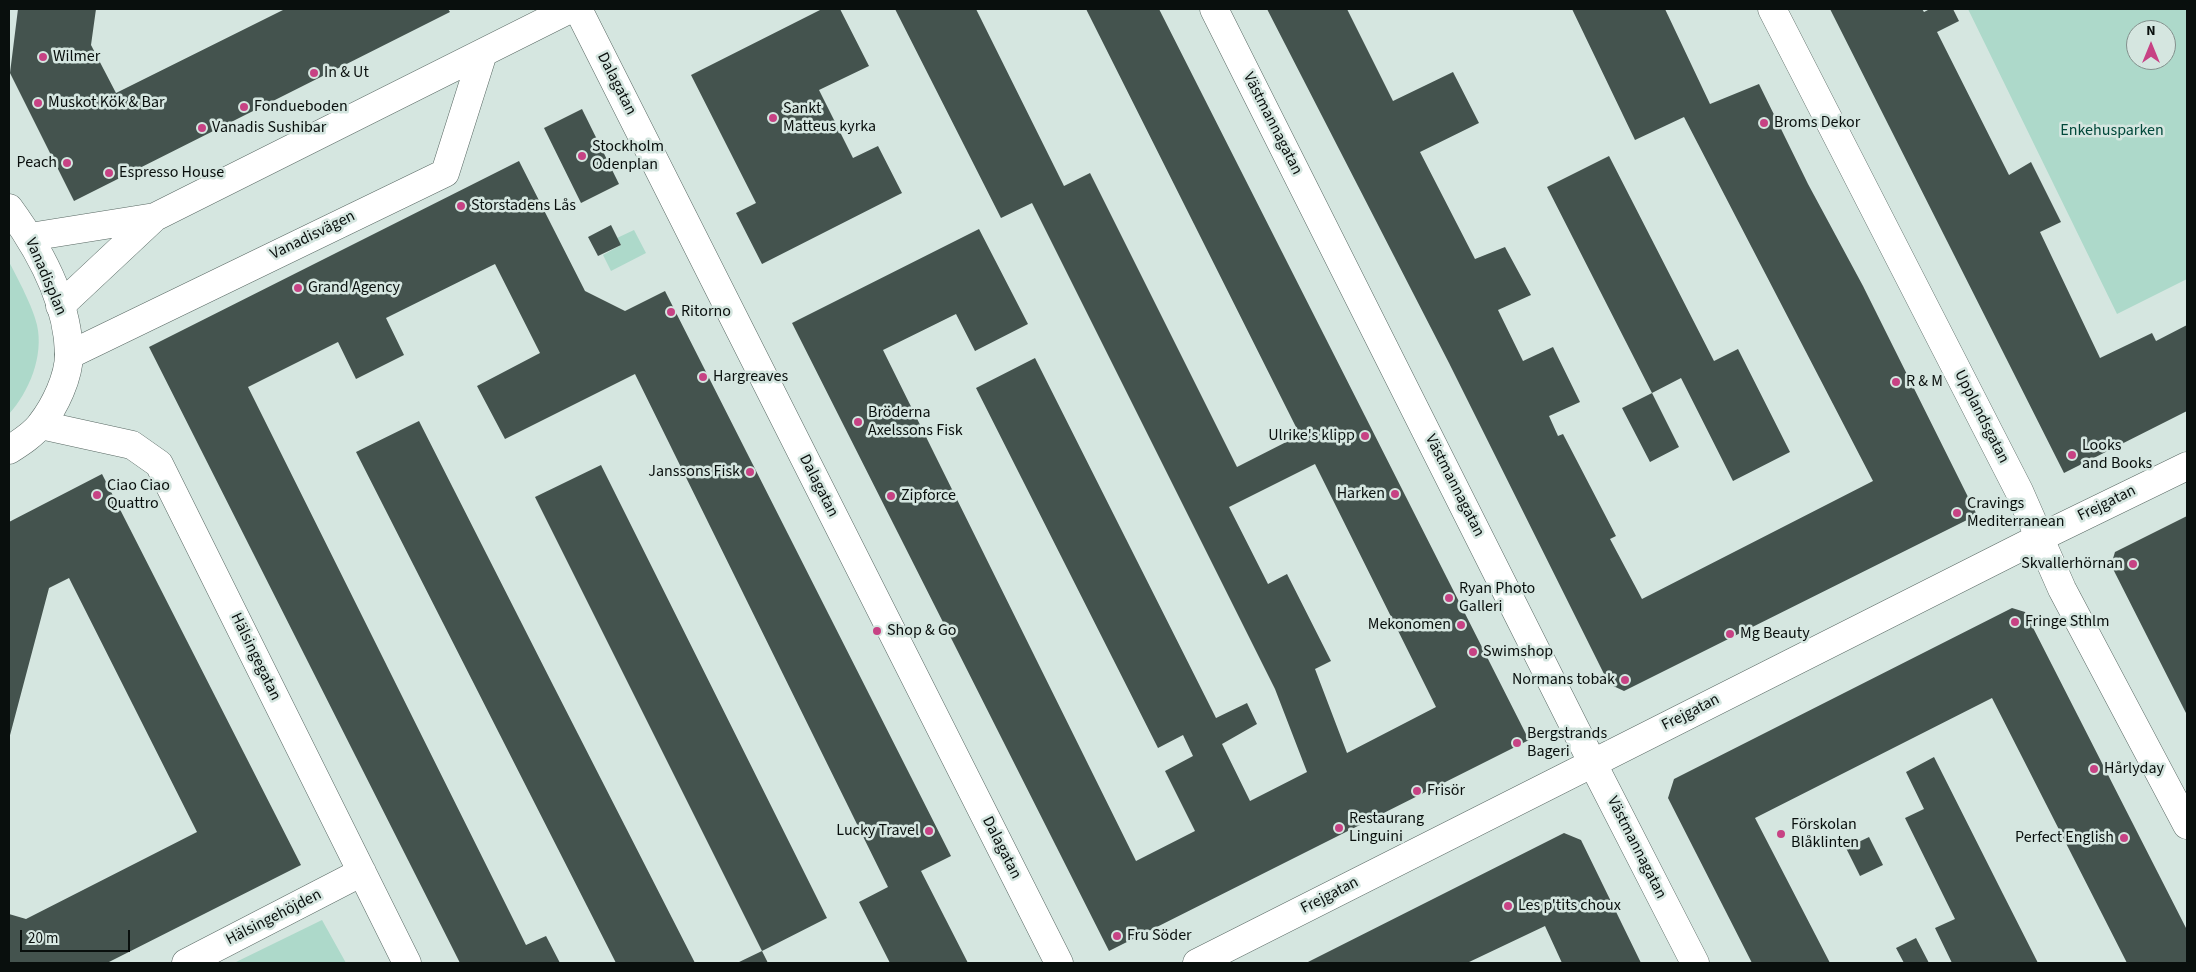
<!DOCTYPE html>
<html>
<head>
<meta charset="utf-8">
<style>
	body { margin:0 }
	#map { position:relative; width:2196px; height:972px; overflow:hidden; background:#d5e6e0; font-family:"Source Sans 3",sans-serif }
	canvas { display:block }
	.frame { position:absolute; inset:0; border:10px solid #090f0d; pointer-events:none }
	.north { position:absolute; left:2126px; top:20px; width:50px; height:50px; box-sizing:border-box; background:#d5e6e0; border:1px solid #83908c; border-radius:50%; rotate:0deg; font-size:14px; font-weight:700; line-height:20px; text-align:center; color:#090f0d }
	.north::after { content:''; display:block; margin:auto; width:18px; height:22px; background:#c74284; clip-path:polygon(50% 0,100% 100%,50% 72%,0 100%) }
	.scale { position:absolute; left:20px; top:930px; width:110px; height:22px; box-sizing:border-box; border:2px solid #090f0d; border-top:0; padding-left:6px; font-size:15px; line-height:18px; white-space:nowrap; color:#090f0d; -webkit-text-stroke:4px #d5e6e0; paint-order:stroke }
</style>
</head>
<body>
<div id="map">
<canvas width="2196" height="972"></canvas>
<div class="frame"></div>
<div class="north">N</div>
<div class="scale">20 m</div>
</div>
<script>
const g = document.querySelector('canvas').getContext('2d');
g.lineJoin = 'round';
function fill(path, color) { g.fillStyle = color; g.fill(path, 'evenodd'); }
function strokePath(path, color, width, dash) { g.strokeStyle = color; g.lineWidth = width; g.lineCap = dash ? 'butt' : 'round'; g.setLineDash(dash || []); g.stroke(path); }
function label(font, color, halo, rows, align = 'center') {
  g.font = font + ' "Source Sans 3",sans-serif'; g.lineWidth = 5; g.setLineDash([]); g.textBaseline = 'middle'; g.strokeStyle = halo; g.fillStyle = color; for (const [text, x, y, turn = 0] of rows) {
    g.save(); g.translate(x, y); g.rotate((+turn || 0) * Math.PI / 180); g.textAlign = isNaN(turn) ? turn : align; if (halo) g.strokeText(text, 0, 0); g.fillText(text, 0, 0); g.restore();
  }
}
fill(new Path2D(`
	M1968 9H2187V279L2117 314ZM2136 30H2166V60H2136Z
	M634 230 646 253 611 271 603 255 621 245 617 238Z
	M9 262C18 279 33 307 37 325 44 356 29 392 9 414Z
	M322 920 346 963H234Z`), '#add9ca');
fill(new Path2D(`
	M18 9H96L91 45 116 93 285 9H448L450 12 74 201 10 73Z
	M822 9H840L869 66 819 90 853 158 878 146 902 193 762 264 736 213 756 203 691 75Z
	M895 9H976L1064 186 1090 173 1237 467 1300 435 1086 9H1159L1529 740 1109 951 792 323 979 229 1028 324 975 351 956 314 883 350 1136 861 1195 831 1165 771 1193 756 1183 735 1158 748 976 388 1035 358 1216 718 1247 703 1257 724 1222 744 1250 801 1307 772 1275 689 1032 203 1001 218ZM1315 464 1436 707 1347 753 1315 669 1331 661 1287 574 1268 584 1229 507Z
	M1267 9H1347L1393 101 1453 72 1479 123 1420 152 1475 259 1505 247 1531 295 1498 310 1523 361 1553 347 1580 402 1549 416 1558 436 1563 434 1616 536 1610 539 1642 599 1873 481 1684 117 1635 140 1572 9H1665L1710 104 1759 84 1808 184 1863 286 1977 515 1624 691 1609 684 1449 363Z
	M1830 9H1922L1924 12 1930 9H1953L1959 21 1937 32 2009 175 2031 162 2061 222 2040 232 2100 358 2152 333 2156 341 2187 325V411L2064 473Z
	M582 109 619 184 581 203 544 128Z
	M1609 156 1714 361 1738 349 1790 452 1733 481 1681 378 1652 393 1547 187Z
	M519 161 585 291 625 311 665 291 951 856 921 871 968 963H890L859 902 888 887 635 374 505 439 477 386 540 353 495 264 386 318 404 355 356 379 338 342 248 387 526 945 546 936 560 963H460L149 347Z
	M611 225 621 245 598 256 588 237Z
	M1652 393 1679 447 1650 462 1622 408Z
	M419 421 554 687 695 963H616L356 452Z
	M601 465 827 918 762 951 535 497Z
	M102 474 301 865 107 963H9V914L26 919 197 832 69 578 49 588 9 739V522Z
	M2187 516V715L2111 565 2115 552Z
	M2012 608 2025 612 2185 926 2187 930V963H2127L1992 698 1755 818 1830 963H1752L1668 798 1674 779Z
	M1934 757 2003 894 2038 963H1952L1935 928 1955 919 1905 818 1924 809 1906 772Z
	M1564 833 1581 840 1641 963H1562L1545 926 1467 963H1306Z
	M1869 837 1883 865 1860 876 1846 848Z
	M1916 938 1929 963H1904L1896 948Z
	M762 951 768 963H737Z`), '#44534e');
const minor = new Path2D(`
	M578 9 1059 963
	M1214 9 1593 764 1695 963
	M1772 9 2019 491 2062 589 2187 825
	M30 237 155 217
	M60 306 155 217 570 9
	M69 355 445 173 483 53
	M41 425 132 445 159 464 407 963
	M186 963 362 872
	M1197 963 2039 538 2187 466`);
const major = new Path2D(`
	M9 208C39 249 68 301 69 354 69 377 55 406 41 424 34 434 20 443 9 450`);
strokePath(minor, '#586863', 29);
strokePath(major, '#586863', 29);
strokePath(minor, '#fff', 28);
strokePath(major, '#fff', 28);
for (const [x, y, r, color] of [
	[43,57,5,"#c74284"],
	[314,73,5,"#c74284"],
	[38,103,5,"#c74284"],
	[244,107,5,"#c74284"],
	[773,118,5,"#c74284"],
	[1764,123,5,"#c74284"],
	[202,128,5,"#c74284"],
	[582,156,5,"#c74284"],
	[67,163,5,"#c74284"],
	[109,173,5,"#c74284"],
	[461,206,5,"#c74284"],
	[298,288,5,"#c74284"],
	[671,312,5,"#c74284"],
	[703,377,5,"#c74284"],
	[1896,382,5,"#c74284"],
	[858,422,5,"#c74284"],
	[1365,436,5,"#c74284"],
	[2072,455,5,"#c74284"],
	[750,472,5,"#c74284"],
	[1395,494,5,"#c74284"],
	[97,495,5,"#c74284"],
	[891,496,5,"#c74284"],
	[1957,513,5,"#c74284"],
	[2133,564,5,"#c74284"],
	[1449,598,5,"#c74284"],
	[2015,622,5,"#c74284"],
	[1461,625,5,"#c74284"],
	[877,631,5,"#c74284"],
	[1730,634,5,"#c74284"],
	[1473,652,5,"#c74284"],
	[1625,680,5,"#c74284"],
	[1517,743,5,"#c74284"],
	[2094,769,5,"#c74284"],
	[1417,791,5,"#c74284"],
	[1339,828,5,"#c74284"],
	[929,831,5,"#c74284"],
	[1781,834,5,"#c74284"],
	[2124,838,5,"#c74284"],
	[1508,906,5,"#c74284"],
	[1117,936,5,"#c74284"]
]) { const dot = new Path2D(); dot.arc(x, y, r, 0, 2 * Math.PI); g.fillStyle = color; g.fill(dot); strokePath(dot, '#d5e6e0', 2); }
label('16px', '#090f0d', '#d5e6e0', [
	["Wilmer",53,57],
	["In & Ut",324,73],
	["Muskot Kök & Bar",48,103],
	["Fondueboden",254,107],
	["Sankt",783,109],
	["Matteus kyrka",783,127],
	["Broms Dekor",1774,123],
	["Vanadis Sushibar",212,128],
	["Stockholm",592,147],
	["Odenplan",592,165],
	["Peach",57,163,"right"],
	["Espresso House",119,173],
	["Storstadens Lås",471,206],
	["Grand Agency",308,288],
	["Ritorno",681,312],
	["Hargreaves",713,377],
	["R & M",1906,382],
	["Bröderna",868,413],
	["Axelssons Fisk",868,431],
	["Ulrike's klipp",1355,436,"right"],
	["Looks",2082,446],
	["and Books",2082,464],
	["Janssons Fisk",740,472,"right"],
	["Ciao Ciao",107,486],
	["Quattro",107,504],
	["Harken",1385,494,"right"],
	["Zipforce",901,496],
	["Cravings",1967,504],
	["Mediterranean",1967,522],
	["Skvallerhörnan",2123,564,"right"],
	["Ryan Photo",1459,589],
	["Galleri",1459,607],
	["Fringe Sthlm",2025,622],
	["Mekonomen",1451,625,"right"],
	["Shop & Go",887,631],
	["Mg Beauty",1740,634],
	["Swimshop",1483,652],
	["Normans tobak",1615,680,"right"],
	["Bergstrands",1527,734],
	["Bageri",1527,752],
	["Hårlyday",2104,769],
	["Frisör",1427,791],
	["Restaurang",1349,819],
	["Linguini",1349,837],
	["Förskolan",1791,825],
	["Blåklinten",1791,843],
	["Lucky Travel",919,831,"right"],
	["Perfect English",2114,838,"right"],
	["Les p'tits choux",1518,906],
	["Fru Söder",1127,936]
], 'left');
label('16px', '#090f0d', '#d5e6e0', [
	["Dalagatan",616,84,63],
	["Västmannagatan",1272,124,63],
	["Vanadisvägen",313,236,-26],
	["Vanadisplan",45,277,67],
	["Upplandsgatan",1981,417,63],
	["Dalagatan",818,486,63],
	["Västmannagatan",1454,486,63],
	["Frejgatan",2107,504,-26],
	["Hälsingegatan",255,657,64],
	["Frejgatan",1691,713,-27],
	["Dalagatan",1001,848,63],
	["Västmannagatan",1636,848,63],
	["Frejgatan",1330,896,-27],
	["Hälsingehöjden",274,918,-27]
]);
label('16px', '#01483a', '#d5e6e0', [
	["Enkehusparken",2112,131]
]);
</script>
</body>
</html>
